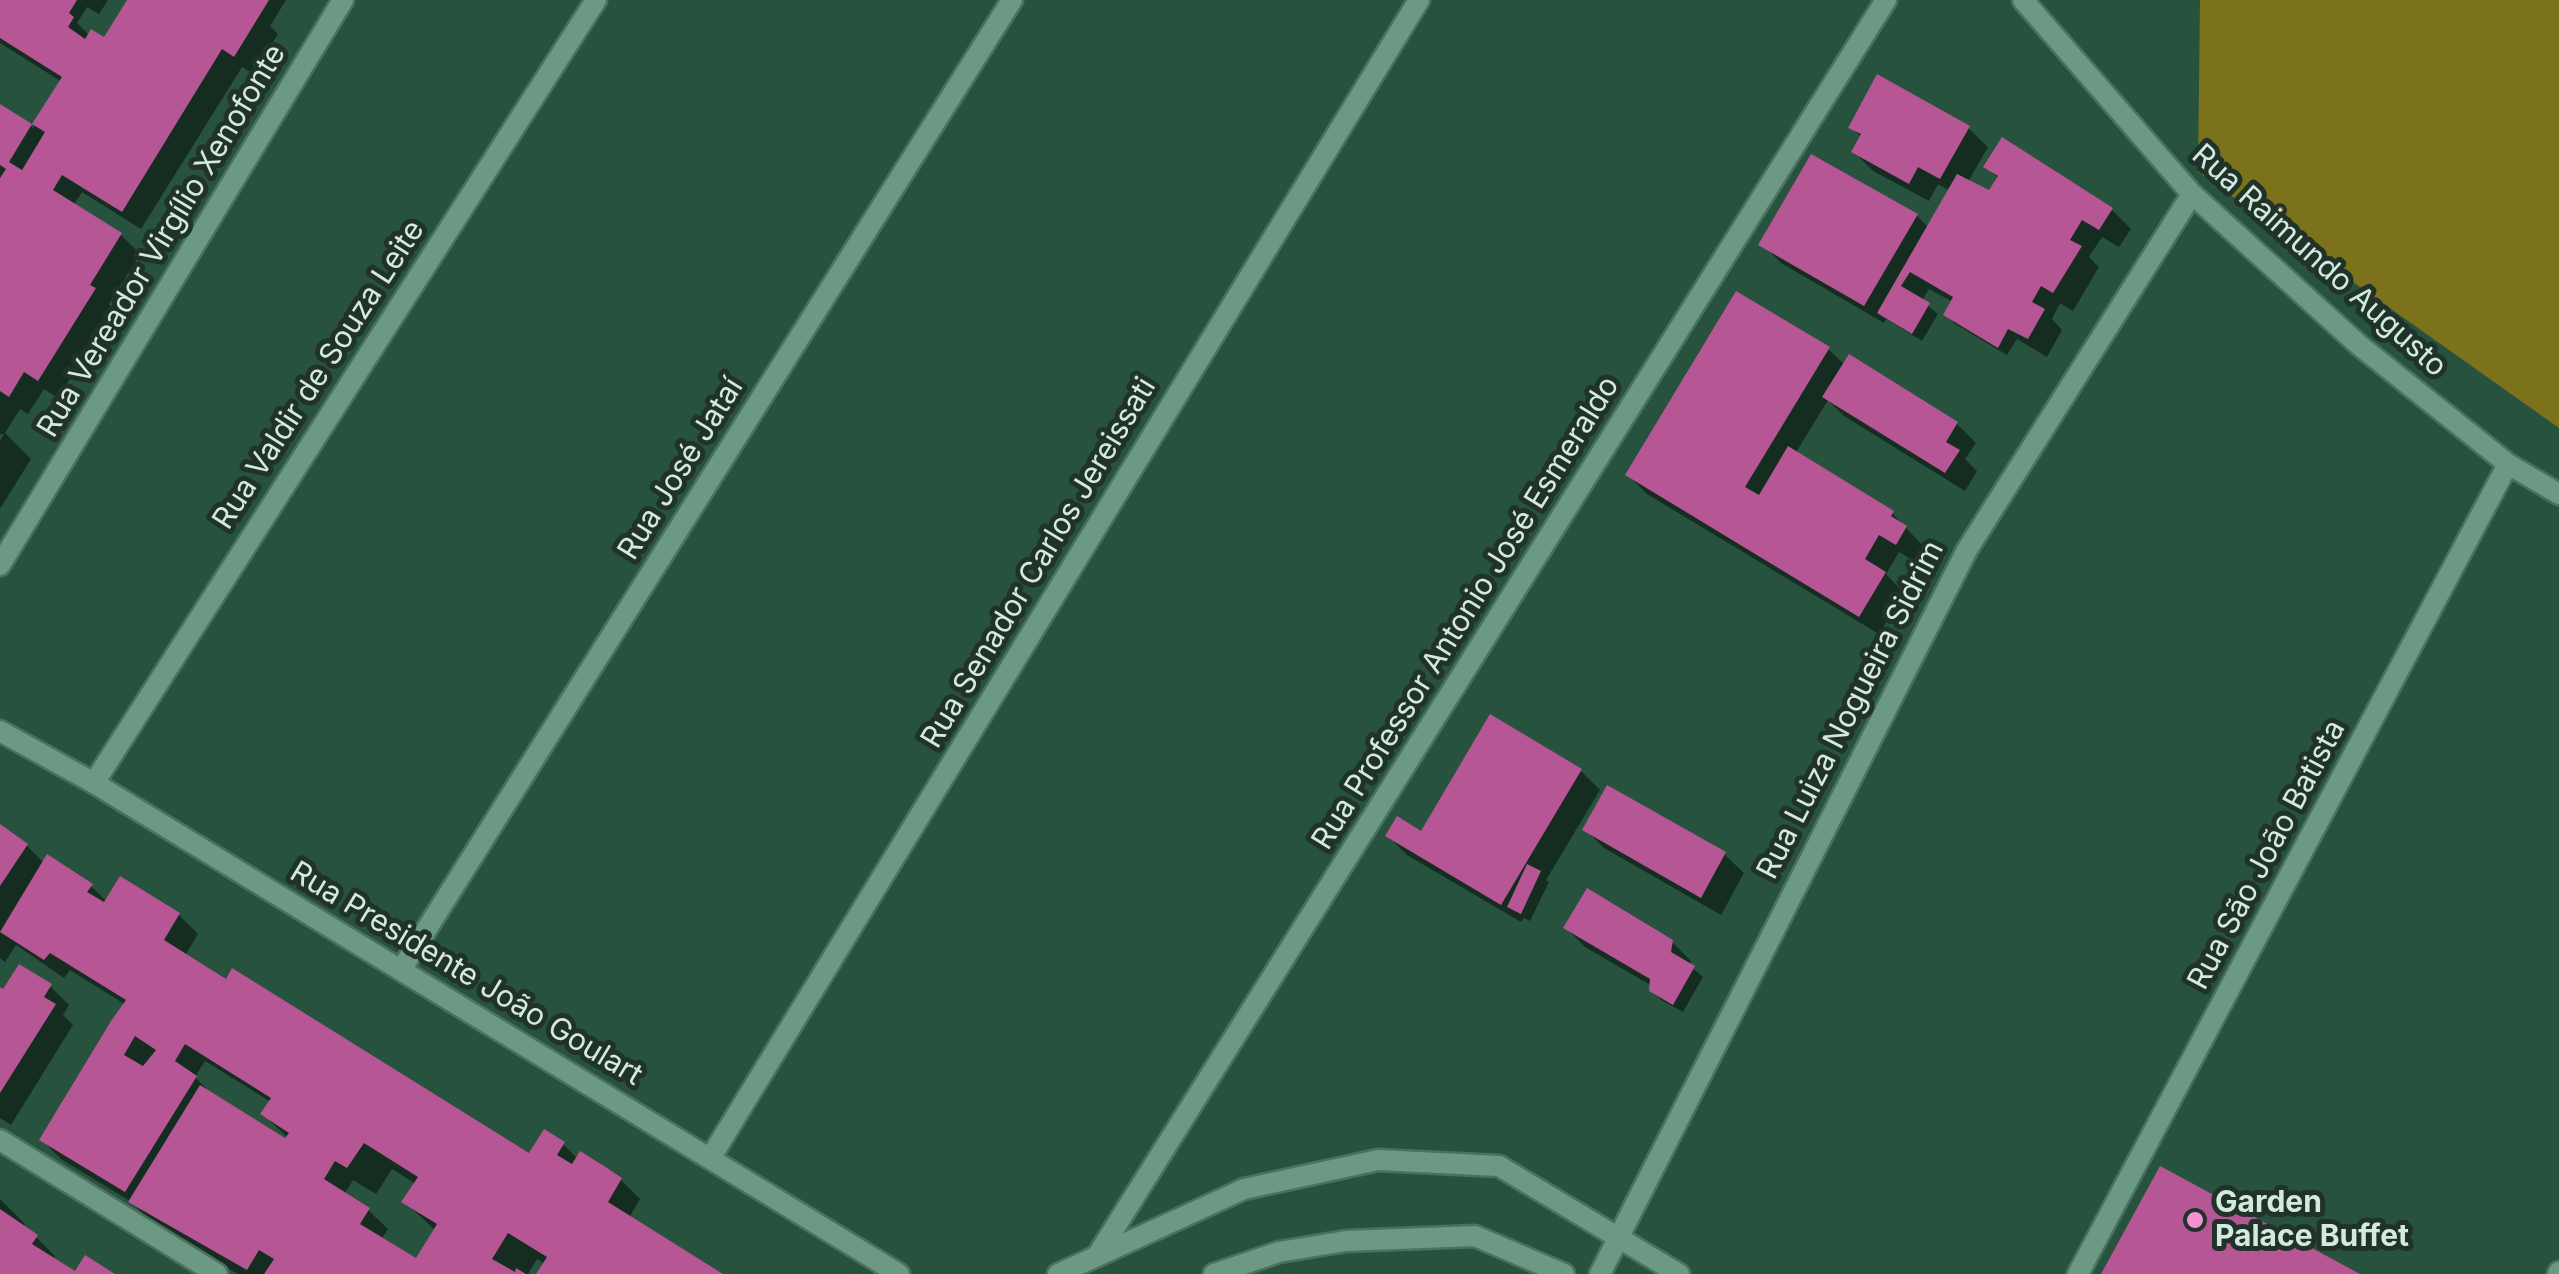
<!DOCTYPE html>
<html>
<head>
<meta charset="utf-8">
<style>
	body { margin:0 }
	canvas { display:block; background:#27523e }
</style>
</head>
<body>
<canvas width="2559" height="1274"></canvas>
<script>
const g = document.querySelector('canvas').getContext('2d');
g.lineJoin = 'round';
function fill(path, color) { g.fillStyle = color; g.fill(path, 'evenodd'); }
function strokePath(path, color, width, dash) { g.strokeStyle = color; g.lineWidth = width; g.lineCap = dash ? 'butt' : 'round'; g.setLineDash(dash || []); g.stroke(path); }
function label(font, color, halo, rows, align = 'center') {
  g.font = font + ' Inter,sans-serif'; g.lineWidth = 10; g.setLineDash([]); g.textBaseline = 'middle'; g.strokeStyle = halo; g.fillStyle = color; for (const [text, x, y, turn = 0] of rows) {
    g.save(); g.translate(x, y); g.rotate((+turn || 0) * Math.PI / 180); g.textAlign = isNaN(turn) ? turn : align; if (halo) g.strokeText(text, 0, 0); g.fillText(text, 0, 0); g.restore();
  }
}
fill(new Path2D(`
	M2200 0H2559V428L2198 172Z`), '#7b721b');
fill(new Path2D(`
	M0 0H108L99 14 87 7 77 23 90 36 105 41 130 0H286L270 26 278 34 254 74 242 67 141 229 82 192 73 206 121 235 140 254 109 304 113 309 58 398 44 389 28 414 20 409 5 433 31 459 0 509V441L4 434H0V107L33 128 62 82 0 43Z
	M1851 127 1968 128 1988 147 1968 182 1990 193 1999 179 1986 166 2112 210 2131 229 2119 247 2102 237 2089 257 2099 267 2073 311 2060 303 2052 319 2062 330 2047 357 2017 339 2007 355 1955 324 1946 315 1953 302 1929 289 1922 301 1938 314 1922 341 1886 319 1884 323 1781 263 1762 244 1917 216 1929 228 1950 191 1938 184 1929 201 1873 171 1854 152 1862 138Z
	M1828 349 1845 365 1850 358 1957 424 1976 443 1965 459 1977 471 1965 491 1844 416 1828 400 1795 454 1892 513 1924 547 1916 562 1899 552 1886 574 1904 593 1879 634 1647 494 1628 475Z
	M1581 771 1600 790 1546 880 1549 882 1530 921 1524 918 1521 922 1407 855 1388 836 1422 834Z
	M0 827 27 846 44 863 91 886 107 902 121 879 179 915 198 934 185 956 529 1156 563 1144 578 1159 602 1168 621 1180 640 1199 629 1218 718 1274H539L545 1264 537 1259 528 1274H238L159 1229 130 1201 61 1159 42 1140 126 1005 70 970 64 978 16 945 5 962 0 958ZM205 1061 271 1102 263 1114 294 1144 215 1098 195 1077ZM392 1169 416 1184 405 1202 436 1231 416 1261 381 1240 388 1229 368 1210 344 1195 353 1180 376 1194Z
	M1585 829 1724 854 1744 873 1721 915 1604 848Z
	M1566 928 1672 942 1691 961 1690 966 1703 977 1683 1012 1661 1000 1651 991 1652 986 1585 947Z
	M50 986 69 1005 63 1015 73 1025 11 1125 0 1118V990Z
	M0 1199 25 1224 23 1228 36 1237 55 1256 53 1260 76 1274H0Z`), '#0007');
fill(new Path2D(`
	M0 0H77L69 13 74 17 68 27 85 39 91 29 104 37 127 0H269L234 57 222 49 122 212 62 175 53 190 122 233 90 285 96 288 38 381 24 372 9 397 0 391V178L6 169 0 165V104L32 124 9 162 22 170 45 132 32 124 62 77 0 38Z
	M1877 74 1970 126 1940 179 1918 167 1909 184 1851 152 1861 134 1848 128Z
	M2002 137 2113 208 2099 230 2082 220 2070 240 2082 246 2053 293 2041 286 2032 302 2045 309 2028 339 2008 329 1998 348 1943 315 1953 297 1910 272 1901 286 1930 303 1912 334 1877 313 1957 174 1989 190 1998 176 1983 167Z
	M1811 154 1918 214 1864 306 1758 245Z
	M1736 291 1830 347 1745 487 1759 495 1788 446 1894 511 1891 516 1907 526 1896 545 1879 535 1865 559 1886 572 1859 617 1625 475Z
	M1849 354 1958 422 1946 442 1960 450 1945 473 1822 397Z
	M1490 714 1582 769 1501 905 1385 836 1397 816 1421 831Z
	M1607 785 1726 852 1701 898 1582 830Z
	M0 824 28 844 0 886Z
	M47 854 93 884 87 892 104 902 120 876 180 913 164 940 226 979 232 968 529 1153 544 1129 565 1142 557 1155 572 1164 580 1151 604 1166 622 1178 608 1202 723 1274H536L547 1257 508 1233 492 1259 515 1272 516 1268 526 1274H264L274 1259 259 1250 247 1270 128 1202 200 1085 285 1138 289 1133 260 1114 271 1098 185 1044 175 1061 197 1076 125 1192 39 1140 111 1021 126 1000 50 953 44 960 0 932ZM135 1036 156 1050 143 1066 124 1055ZM364 1143 418 1177 401 1202 437 1224 416 1258 360 1224 370 1208 324 1179 335 1161 347 1168Z
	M1527 864 1541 871 1521 914 1507 907Z
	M1587 888 1673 940 1671 952 1695 966 1673 1005 1649 991 1650 979 1563 928Z
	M19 964 52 984 44 997 56 1004 0 1093V987L3 989Z
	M2160 1166 2360 1274H2101Z
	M0 1209 38 1235 32 1244 75 1271 85 1255 115 1274H0Z`), '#b65694');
const minor = new Path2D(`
	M2023 0 2192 194 2359 345 2508 464 2559 494
	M0 565 343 0
	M94 783 596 0
	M401 970 1012 0
	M0 1140 217 1274
	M711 1157 1419 0
	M1097 1256 1886 0
	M1600 1274 1967 550 2192 194
	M2078 1274 2508 464
	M2558 1274 2559 1272`);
const tertiary = new Path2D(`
	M0 731 94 783 899 1274
	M1058 1274 1244 1189 1378 1160 1499 1166 1679 1274
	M1214 1274 1279 1252 1346 1241 1475 1236 1564 1274`);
strokePath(minor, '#497060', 25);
strokePath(tertiary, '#497060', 25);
strokePath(minor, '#6c9983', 20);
strokePath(tertiary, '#6c9983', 20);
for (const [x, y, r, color] of [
	[2195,1220,10,"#f690d0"]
]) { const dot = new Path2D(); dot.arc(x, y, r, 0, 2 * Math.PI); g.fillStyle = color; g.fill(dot); strokePath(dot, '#20322a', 4); }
label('30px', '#d3eade', '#20322a', [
	["Rua Vereador Virgílio Xenofonte",162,241,-59],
	["Rua Raimundo Augusto",2319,261,42],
	["Rua Valdir de Souza Leite",319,375,-57],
	["Rua José Jataí",681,469,-58],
	["Rua Senador Carlos Jereissati",1039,563,-59],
	["Rua Professor Antonio José Esmeraldo",1466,613,-58],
	["Rua Luiza Nogueira Sidrim",1851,710,-63],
	["Rua São João Batista",2267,855,-62],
	["Rua Presidente João Goulart",466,974,31]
]);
label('bold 30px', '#d3eade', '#20322a', [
	["Garden",2215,1203],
	["Palace Buffet",2215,1237]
], 'left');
</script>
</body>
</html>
